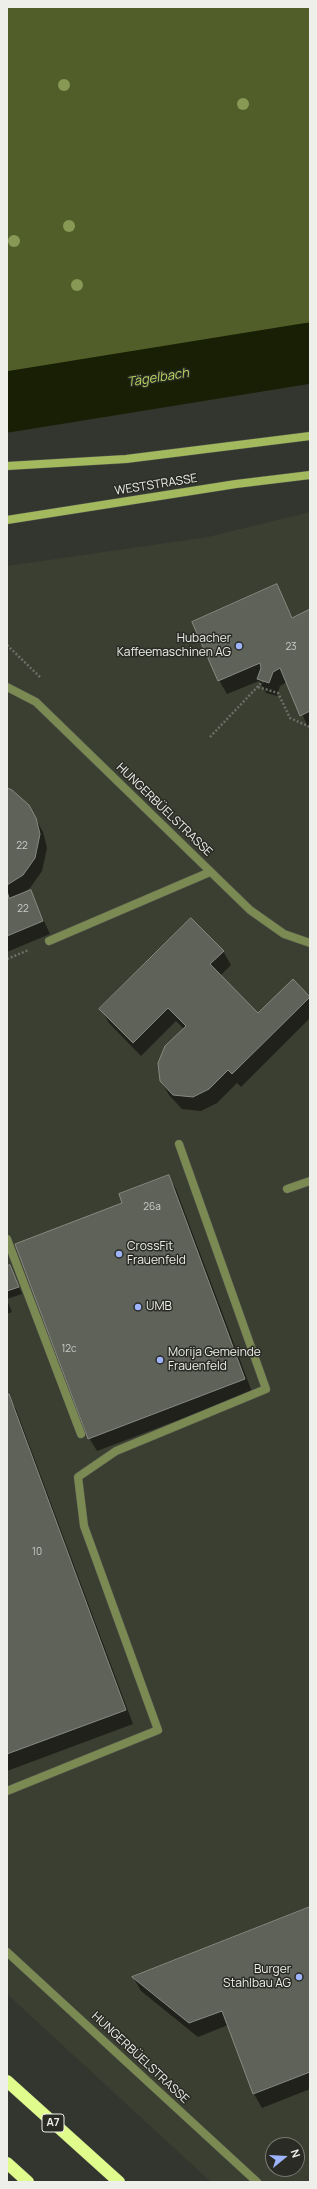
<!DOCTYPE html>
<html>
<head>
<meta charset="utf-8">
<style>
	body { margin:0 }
	#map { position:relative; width:317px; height:2189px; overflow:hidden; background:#33362e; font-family:Manrope,sans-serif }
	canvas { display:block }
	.frame { position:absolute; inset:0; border:8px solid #eeefea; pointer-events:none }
	.north { position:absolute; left:265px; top:2137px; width:40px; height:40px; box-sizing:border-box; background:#292b24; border:1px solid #787973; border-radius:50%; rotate:72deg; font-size:11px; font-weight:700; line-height:16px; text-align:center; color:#eeefea }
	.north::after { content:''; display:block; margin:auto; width:14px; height:18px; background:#9eb4fd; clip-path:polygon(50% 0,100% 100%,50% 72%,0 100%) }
</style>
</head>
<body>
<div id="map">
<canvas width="317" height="2189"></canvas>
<div class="frame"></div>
<div class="north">N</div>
</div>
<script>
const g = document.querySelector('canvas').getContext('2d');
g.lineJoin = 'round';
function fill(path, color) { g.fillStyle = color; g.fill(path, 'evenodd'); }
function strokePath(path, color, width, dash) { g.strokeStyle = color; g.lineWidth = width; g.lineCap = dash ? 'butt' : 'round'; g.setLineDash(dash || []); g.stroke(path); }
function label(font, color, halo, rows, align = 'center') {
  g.font = font + ' Manrope,sans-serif'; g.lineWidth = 3; g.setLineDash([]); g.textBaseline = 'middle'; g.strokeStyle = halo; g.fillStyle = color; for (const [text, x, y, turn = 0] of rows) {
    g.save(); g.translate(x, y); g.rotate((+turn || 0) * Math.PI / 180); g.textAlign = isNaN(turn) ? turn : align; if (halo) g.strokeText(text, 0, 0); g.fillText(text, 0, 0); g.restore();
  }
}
fill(new Path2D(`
	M310 512V2182H211L7 1994V566L208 537ZM273 2145H297V2169H273Z`), '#3b3f31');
fill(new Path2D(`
	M7 7H310V338L7 380Z`), '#515e29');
fill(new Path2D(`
	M310 336V373L229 383 7 424V379Z`), '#5a6c07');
fill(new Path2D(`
	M276 585 293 618 310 610 309 729 287 682 280 686 277 696 266 693 259 681 227 694 219 680Z
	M7 789 36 819 43 832 47 848 42 871 30 888 23 893 30 891 50 934 7 952Z
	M223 951 231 965 220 976 258 1015 309 997 310 1018 241 1087 237 1083 217 1103 201 1111 182 1109 169 1095 161 1081 184 1029 176 1021 141 1056 109 1023 101 1009Z
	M169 1176 176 1189 252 1392 97 1451 89 1438 124 1204Z
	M10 1266 22 1294 7 1299V1267Z
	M7 1300 12 1312 7 1314Z
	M8 1395 16 1409 133 1724 7 1771Z
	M310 1909V2089L262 2108 254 2094 228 2025 198 2037 141 1991 133 1977Z`), '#0007');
strokePath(new Path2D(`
	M7 402 310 353`), '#191f04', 61);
const building = new Path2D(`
	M277 584 292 618 310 609V711L300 716 280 668 273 672 269 683 257 679 261 668 260 663 218 681 192 622Z
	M7 788 12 790 29 805 36 818 40 834 35 858 23 875 7 885Z
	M31 890 43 921 7 936V891L9 898Z
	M191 918 224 951 210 964 258 1013 293 979 310 997 232 1074 228 1070 209 1089 193 1097 173 1095 160 1081 158 1063 165 1046 186 1026 168 1008 133 1043 99 1009Z
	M169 1175 245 1379 88 1439 15 1244 122 1203 119 1194Z
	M10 1265 19 1287 7 1291V1266Z
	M7 1394H9L126 1710 7 1754Z
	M310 1907V2072L253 2094 222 2011 189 2023 132 1977Z`);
fill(building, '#5f6259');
strokePath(building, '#878a81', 1);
const lane = new Path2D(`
	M49 941 210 872
	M287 1189 310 1181
	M7 1239 81 1434
	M7 1791 158 1730 84 1526 78 1477 116 1451 266 1389 179 1144`);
const street = new Path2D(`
	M7 687 36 702 250 910 284 934 310 943
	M7 1952 257 2182`);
const secondary = new Path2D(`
	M7 466 126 459 310 436
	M7 520 236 484 310 475`);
const highway = new Path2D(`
	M7 2081 119 2182
	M7 2163 28 2182`);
strokePath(lane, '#51544c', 9);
strokePath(street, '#51544c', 9);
strokePath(secondary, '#51544c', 9);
strokePath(highway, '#51544c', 13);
strokePath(new Path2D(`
	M7 645 40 677
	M258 687 278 693 290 718 310 727
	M210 737 263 681
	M7 959 29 950`), '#6c6e67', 2.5, [2, 2]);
strokePath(lane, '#7b8952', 8);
strokePath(street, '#7b8952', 8);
strokePath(secondary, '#a3b95e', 8);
strokePath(highway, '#e0fc8d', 12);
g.fillStyle = '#895';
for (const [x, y] of [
	[64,85],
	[243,104],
	[69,226],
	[14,241],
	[77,285]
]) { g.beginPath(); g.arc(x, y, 6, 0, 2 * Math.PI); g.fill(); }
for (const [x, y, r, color] of [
	[239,646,4,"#9eb4fd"],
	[119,1254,4,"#9eb4fd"],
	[138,1307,4,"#9eb4fd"],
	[160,1360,4,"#9eb4fd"],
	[299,1977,4,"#9eb4fd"]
]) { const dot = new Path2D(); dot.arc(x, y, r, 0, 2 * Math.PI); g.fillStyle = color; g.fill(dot); strokePath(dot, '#292b24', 1.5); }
label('10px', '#caccc6', null, [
	["23",291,647],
	["22",22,846],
	["22",23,909],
	["26a",152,1207],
	["12c",69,1349],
	["10",37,1552]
]);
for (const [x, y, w] of [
	[53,2123,22]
]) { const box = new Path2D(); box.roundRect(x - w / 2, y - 9, w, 18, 3); g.fillStyle = '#292b24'; g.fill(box); strokePath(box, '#eeefea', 1); }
label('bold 11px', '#eeefea', null, [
	["A7",53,2123]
]);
label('12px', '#eeefea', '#292b24', [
	["WESTSTRASSE",156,485,-9],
	["HUNGERBÜELSTRASSE",164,810,44],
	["HUNGERBÜELSTRASSE",140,2058,43]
]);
label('12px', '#eeefea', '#292b24', [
	["Hubacher",231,639,"right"],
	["Kaffeemaschinen AG",231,653,"right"],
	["CrossFit",127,1247],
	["Frauenfeld",127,1261],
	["UMB",146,1307],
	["Morija Gemeinde",168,1353],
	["Frauenfeld",168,1367],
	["Burger",291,1970,"right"],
	["Stahlbau AG",291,1984,"right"]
], 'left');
label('italic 13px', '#b9d560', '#292b24', [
	["Tägelbach",158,378,-9]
]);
</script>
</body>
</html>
